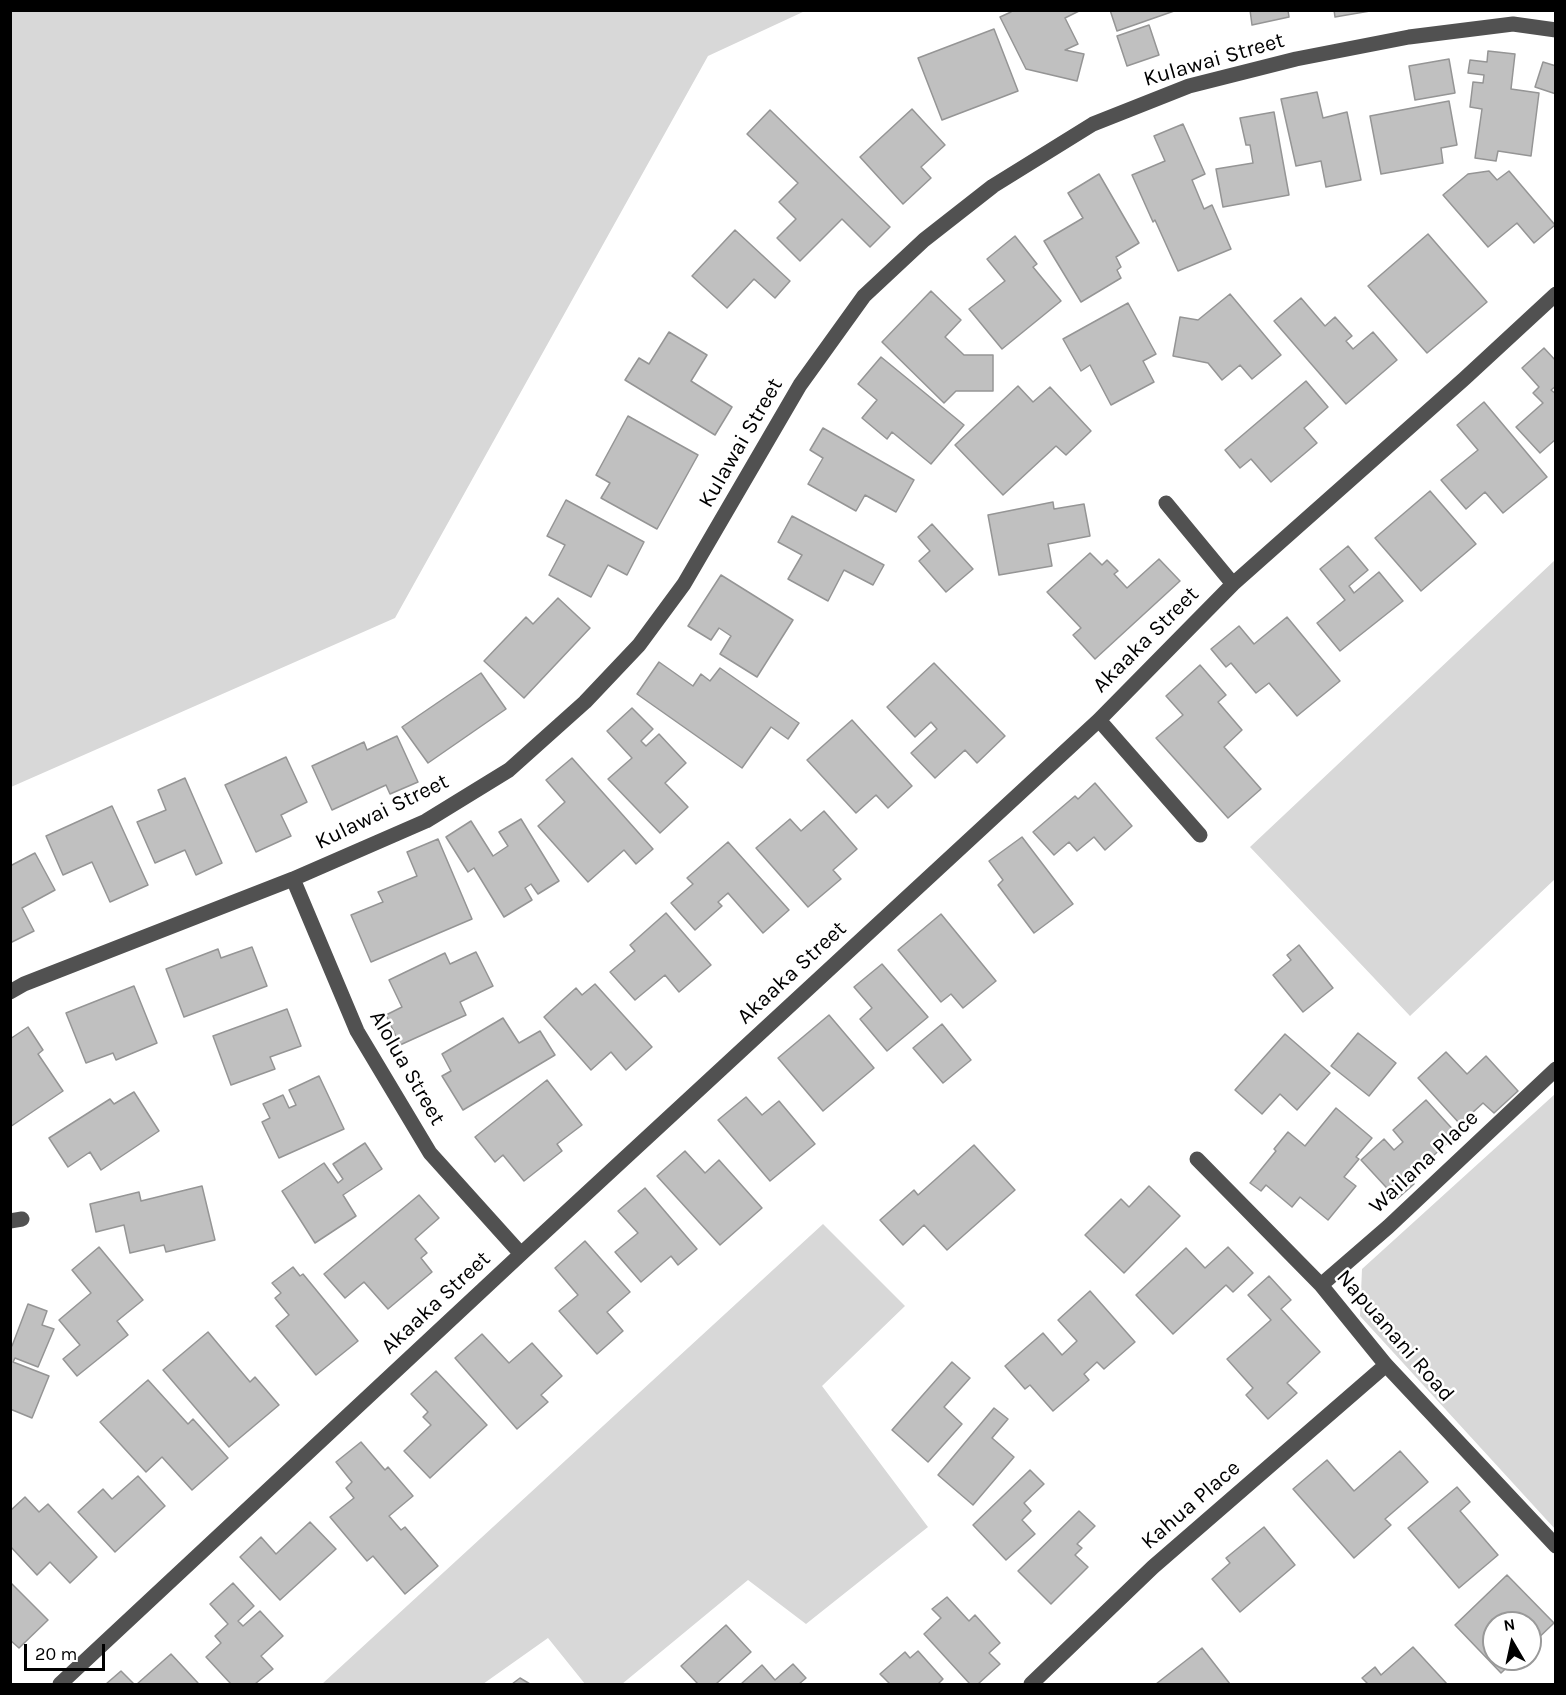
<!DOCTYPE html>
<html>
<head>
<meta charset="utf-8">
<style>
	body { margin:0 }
	#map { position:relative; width:1566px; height:1695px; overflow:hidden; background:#fff; font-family:Karla,sans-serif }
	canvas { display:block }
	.frame { position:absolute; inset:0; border:12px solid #000; pointer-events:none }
	.north { position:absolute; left:1482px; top:1611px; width:60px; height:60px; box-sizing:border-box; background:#fff; border:2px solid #999; border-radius:50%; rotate:351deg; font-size:16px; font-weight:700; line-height:24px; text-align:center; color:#000 }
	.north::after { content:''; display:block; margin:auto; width:21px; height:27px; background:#000; clip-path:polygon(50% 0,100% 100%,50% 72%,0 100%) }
	.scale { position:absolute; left:24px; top:1644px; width:81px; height:27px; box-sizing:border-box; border:3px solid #000; border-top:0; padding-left:8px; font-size:18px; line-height:21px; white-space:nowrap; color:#000; -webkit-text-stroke:4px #fff; paint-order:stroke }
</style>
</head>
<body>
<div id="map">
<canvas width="1566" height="1695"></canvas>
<div class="frame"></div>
<div class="north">N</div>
<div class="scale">20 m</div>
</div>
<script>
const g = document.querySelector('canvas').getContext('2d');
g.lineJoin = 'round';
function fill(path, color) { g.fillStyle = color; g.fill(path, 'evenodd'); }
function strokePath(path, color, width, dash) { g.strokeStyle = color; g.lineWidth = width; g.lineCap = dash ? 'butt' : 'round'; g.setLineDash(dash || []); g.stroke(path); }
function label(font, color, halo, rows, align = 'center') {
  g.font = font + ' Karla,sans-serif'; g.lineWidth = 5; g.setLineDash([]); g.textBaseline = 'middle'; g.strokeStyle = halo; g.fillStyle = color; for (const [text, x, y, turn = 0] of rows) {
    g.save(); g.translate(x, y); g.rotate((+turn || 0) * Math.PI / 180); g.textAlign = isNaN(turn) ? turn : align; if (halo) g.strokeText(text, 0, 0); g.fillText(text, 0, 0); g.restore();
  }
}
fill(new Path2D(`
	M11 10H805V11L708 56 395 618 11 787Z
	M1555 560V879L1410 1016 1250 847Z
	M1555 1094V1529L1360 1316 1362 1269Z
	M823 1224 905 1306 822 1386 928 1527 806 1624 748 1580 622 1684H585L548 1638 483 1684H322Z`), '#d8d8d8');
const building = new Path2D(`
	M1010 10H1081L1065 18 1078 44 1065 50 1084 54 1077 81 1026 69 1000 17 1011 12Z
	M1110 10H1177L1117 31Z
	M1250 10H1288L1289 17 1252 25Z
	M1334 10H1370V11L1335 17Z
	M1149 25 1159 55 1127 66 1117 36Z
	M994 29 1018 91 942 120 918 58Z
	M1488 51 1515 54 1511 89 1539 93 1531 156 1498 151 1496 161 1475 158 1482 109 1470 107 1473 82 1483 83 1484 75 1468 73 1470 60 1487 62Z
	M1449 59 1455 93 1415 100 1409 66Z
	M1543 62 1556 66V94L1535 87Z
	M1317 92 1323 118 1347 112 1361 180 1326 187 1321 161 1296 166 1281 99Z
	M1449 101 1457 145 1441 148 1443 163 1381 174 1370 116Z
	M912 109 945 145 921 167 931 178 903 204 860 157Z
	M770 110 890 227 870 247 842 219 800 261 777 238 796 219 779 202 798 183 747 134Z
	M1274 112 1289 195 1223 207 1216 169 1253 163 1250 145H1246L1240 118Z
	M1183 124 1205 174 1192 180 1204 209 1212 205 1231 249 1178 271 1155 220 1153 222 1132 175 1165 161 1154 136Z
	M1489 171 1497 180 1509 171 1555 225 1534 243 1517 223 1488 247 1443 195 1468 174Z
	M1099 174 1139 243 1116 257 1121 267 1117 270 1121 278 1081 302 1044 241 1083 218 1068 193Z
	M735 230 790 281 775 298 754 279 727 308 692 276Z
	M1428 234 1487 302 1427 353 1368 286Z
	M1015 236 1037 264 1033 267 1061 301 1002 349 969 309 1005 281 987 259Z
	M931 291 961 320 945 337 964 355H993V391H956L944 403 882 342Z
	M1230 294 1281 355 1252 379 1240 365 1222 380 1208 363 1173 356 1180 317 1198 320Z
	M1301 298 1325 326 1335 317 1352 336 1346 341 1353 349 1373 332 1397 360 1346 404 1274 321Z
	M1128 303 1156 354 1143 361 1154 382 1111 405 1090 365 1081 371 1063 339Z
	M669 332 707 355 691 381 732 407 715 435 625 380 639 358 649 364Z
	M1544 348 1556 361V386L1551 390 1556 394V439L1540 453 1516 427 1543 403 1533 393 1539 387 1522 368Z
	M881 357 964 425 931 464 892 432 887 439 862 418 877 400 858 384Z
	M1306 381 1328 407 1304 428 1317 443 1271 482 1251 459 1240 468 1225 450Z
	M1018 386 1033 402 1050 387 1091 431 1066 455 1056 446 1003 495 955 445Z
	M1484 402 1547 477 1503 513 1485 492 1466 509 1441 480 1478 450 1457 425Z
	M628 416 698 455 657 529 601 498 610 483 596 475Z
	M823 428 914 480 896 512 865 495 856 511 808 484 823 458 810 450Z
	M1430 491 1476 544 1421 591 1375 538Z
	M566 500 644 542 627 575 608 565 591 597 549 575 565 545 547 536Z
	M1053 502 1054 509 1084 504 1090 536 1048 544 1052 566 999 575 988 515Z
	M792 516 884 565 873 585 844 570 828 601 788 579 802 555 778 542Z
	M932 524 973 569 946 592 919 561 930 551 918 537Z
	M1348 546 1368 570 1349 586 1354 593 1379 572 1403 601 1340 651 1317 623 1345 600 1320 569Z
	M1090 553 1102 565 1107 560 1118 571 1114 574 1127 588 1159 559 1180 581 1095 659 1073 635 1081 628 1047 592Z
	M721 575 793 620 757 677 720 654 731 636 719 628 711 640 688 626Z
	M558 598 590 628 524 698 484 661 526 617 533 624Z
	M1287 617 1340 681 1297 716 1269 683 1256 693 1231 663 1226 667 1211 649 1239 626 1254 644Z
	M659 662 693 686 701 674 710 681 720 668 799 723 788 739 771 727 742 768 637 694Z
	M934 663 1005 736 977 763 965 750 935 778 911 753 937 729 931 722 915 737 887 707Z
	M1200 665 1226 695 1218 702 1242 730 1224 747 1261 789 1228 818 1156 738 1183 715 1166 696Z
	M481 673 506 709 428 763 402 727Z
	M632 708 653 729 641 741 646 746 659 734 686 763 665 783 688 807 660 833 608 779 632 758 607 731Z
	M852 720 912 786 888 808 876 795 856 813 807 760Z
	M397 736 418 782 390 794 386 785 332 810 312 766 364 742 367 750Z
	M286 757 307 802 281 815 291 836 256 852 225 785Z
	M572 758 653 849 636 864 624 850 588 882 538 826 565 802 546 780Z
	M185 778 222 863 196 875 185 850 155 863 137 822 166 810 158 790Z
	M1095 783 1132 826 1105 850 1094 837 1077 851 1069 842 1054 855 1033 832 1075 796 1078 799Z
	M112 806 148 885 110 902 92 862 63 875 46 836Z
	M824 811 857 849 833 870 841 879 808 907 756 848 790 819 801 831Z
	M521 819 559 881 538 894 531 884 525 888 532 900 504 917 474 868 468 872 446 837 471 821 493 856 508 846 499 832Z
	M1022 837 1073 904 1034 933 998 885 1003 880 989 861Z
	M438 839 472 919 371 962 351 915 383 902 378 892 417 876 407 852Z
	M728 842 789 910 763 933 728 893 718 902 722 906 695 930 671 903 693 884 687 878Z
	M35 853 55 890 22 908 34 931 10 943V866Z
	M666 913 711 965 679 992 665 975 635 1000 610 972 635 951 630 945Z
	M941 914 996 981 963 1008 951 994 941 1002 898 950Z
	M1299 945 1333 988 1303 1012 1273 975 1291 960 1287 955Z
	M252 947 267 986 184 1017 166 969 218 949 221 958Z
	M476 952 493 986 460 1002 466 1015 400 1045 386 1015 402 1007 389 980 445 953 450 964Z
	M882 964 928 1017 887 1051 860 1019 872 1008 854 987Z
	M595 984 652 1047 626 1070 611 1052 591 1070 544 1017 576 988 582 995Z
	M134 986 157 1043 116 1060 113 1053 86 1063 66 1013Z
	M287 1009 301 1046 270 1057 275 1069 231 1085 213 1036Z
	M829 1015 874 1068 823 1111 778 1058Z
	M503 1018 519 1043 540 1031 555 1055 463 1110 442 1076 451 1071 442 1054Z
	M942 1024 971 1060 943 1083 913 1048Z
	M28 1027 43 1050 38 1054 63 1091 10 1127V1039Z
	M1358 1033 1396 1063 1369 1096 1331 1066Z
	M1285 1034 1330 1073 1297 1110 1280 1094 1262 1114 1235 1090Z
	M1446 1052 1467 1074 1486 1056 1518 1091 1494 1113 1483 1103 1460 1124 1418 1078Z
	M319 1076 344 1129 279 1158 262 1122 270 1118 263 1104 283 1095 289 1108 296 1105 289 1090Z
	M547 1080 582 1125 557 1144 562 1151 524 1181 503 1155 495 1162 475 1137Z
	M134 1092 159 1131 101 1170 90 1152 68 1167 49 1138 110 1099 114 1104Z
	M746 1097 762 1115 779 1101 815 1144 770 1181 718 1120Z
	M1426 1100 1457 1134 1409 1178 1414 1184 1397 1199 1361 1160 1384 1139 1394 1150 1403 1142 1393 1130Z
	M1336 1108 1372 1138 1356 1157 1359 1159 1344 1177 1356 1186 1328 1220 1300 1197 1292 1207 1266 1185 1261 1191 1250 1183 1276 1151 1274 1149 1288 1132 1305 1146Z
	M365 1143 382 1169 343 1195 356 1216 315 1243 282 1191 324 1163 338 1183 343 1179 333 1164Z
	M974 1145 1015 1190 947 1250 924 1225 903 1245 880 1220 914 1190 918 1195Z
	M685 1151 705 1173 719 1160 762 1208 720 1245 657 1176Z
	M202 1186 215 1240 166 1252 164 1245 130 1253 124 1225 96 1232 90 1204 139 1192 141 1201Z
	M1149 1186 1180 1216 1124 1273 1085 1235 1121 1199 1129 1207Z
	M645 1188 697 1249 678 1265 671 1256 641 1282 615 1252 638 1233 618 1211Z
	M419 1195 439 1218 415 1239 427 1253 421 1258 432 1272 388 1309 364 1282 345 1298 324 1274Z
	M585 1241 630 1292 607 1312 623 1331 597 1354 559 1311 578 1295 555 1268Z
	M99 1247 143 1300 117 1321 128 1335 77 1376 63 1359 80 1345 59 1320 91 1293 72 1270Z
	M1228 1247 1253 1273 1233 1292 1226 1285 1173 1334 1136 1295 1186 1248 1205 1268Z
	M293 1267 300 1276 303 1274 358 1341 316 1375 276 1326 289 1315 275 1298 281 1293 272 1283Z
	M1269 1276 1291 1300 1281 1309 1320 1352 1287 1383 1297 1393 1268 1419 1246 1395 1253 1388 1227 1359 1271 1320 1248 1295Z
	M1090 1291 1135 1342 1104 1369 1097 1362 1084 1374 1089 1380 1053 1411 1030 1385 1025 1389 1005 1366 1043 1333 1062 1355 1077 1341 1058 1320Z
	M28 1304 47 1311 42 1325 54 1329 38 1367 15 1358 13 1362 49 1376 32 1418 10 1409V1345L12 1346Z
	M208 1332 250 1382 255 1377 279 1405 229 1447 163 1370Z
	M482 1334 509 1363 532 1343 562 1376 541 1395 548 1402 517 1429 455 1358Z
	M952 1362 970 1378 944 1407 962 1424 928 1462 892 1430Z
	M436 1371 487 1425 430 1478 404 1451 431 1425 423 1417 428 1412 411 1394Z
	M148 1380 188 1424 193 1419 228 1458 192 1490 162 1457 146 1472 100 1422Z
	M994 1408 1008 1419 992 1438 1014 1457 973 1505 938 1475Z
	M361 1442 385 1470 388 1467 413 1496 389 1516 401 1530 405 1527 438 1566 405 1594 373 1556 367 1561 330 1517 354 1498 346 1488 352 1482 336 1462Z
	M1400 1451 1428 1482 1385 1519 1391 1525 1354 1558 1293 1489 1327 1460 1354 1491Z
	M1030 1470 1044 1484 1024 1503 1031 1511 1022 1520 1035 1534 1006 1560 973 1525Z
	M138 1476 165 1506 115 1552 78 1512 103 1489 112 1499Z
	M1457 1487 1470 1502 1460 1511 1498 1555 1459 1588 1408 1528Z
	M25 1497 39 1512 48 1504 97 1557 70 1583 50 1562 37 1575 10 1546V1511Z
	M1079 1511 1095 1526 1077 1544 1082 1548 1075 1555 1088 1567 1051 1604 1018 1571Z
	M310 1522 336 1549 280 1600 240 1557 261 1537 276 1554Z
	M1264 1527 1295 1565 1240 1612 1212 1579 1230 1563 1226 1558Z
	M1507 1575 1554 1623 1530 1646V1623H1494V1659H1516L1501 1673 1455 1625Z
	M10 1582 48 1620 19 1648 10 1640Z
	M233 1583 254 1606 238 1621 243 1626 260 1611 283 1636 261 1656 273 1669 255 1684H231L206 1657 221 1643 215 1636 228 1624 210 1604Z
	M947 1597 969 1621 975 1615 1000 1643 989 1653 1000 1664 978 1684H970L924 1634 941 1618 932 1609Z
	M726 1625 751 1652 716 1684H698L681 1666Z
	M1413 1647 1447 1684H1368L1362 1678 1375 1667 1381 1675Z
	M1202 1648 1230 1684H1156Z
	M918 1651 943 1679 938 1684H890L880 1674 905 1652 910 1658Z
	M171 1654 198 1683 197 1684H137Z
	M793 1664 806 1678 799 1684H741L762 1665 775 1680Z
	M121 1671 134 1684H106Z
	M520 1678 530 1684H512Z`);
fill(building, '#c0c0c0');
strokePath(building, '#959595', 1.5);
strokePath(new Path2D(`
	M1166 503 1233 584
	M1099 720 1200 835
	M293 879 357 1031 430 1153 521 1254
	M10 992 24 984 293 879 426 821 509 770 585 702 639 645 684 584 800 385 864 296 924 240 993 186 1093 124 1189 86 1296 59 1409 37 1513 24 1556 30
	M1197 1159 1321 1285 1386 1365 1556 1546
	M10 1221 22 1219
	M1321 1285 1388 1227 1556 1069
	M60 1684 521 1254 1099 720 1233 584 1464 379 1556 294
	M1031 1684 1153 1567 1386 1365`), '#515151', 15);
label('22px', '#000', '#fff', [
	["Kulawai Street",1214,60,-16],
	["Kulawai Street",741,443,-60],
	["Akaaka Street",1146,640,-45],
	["Kulawai Street",382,812,-26],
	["Akaaka Street",792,973,-43],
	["Alolua Street",407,1068,60],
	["Wailana Place",1424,1162,-43],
	["Akaaka Street",436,1303,-43],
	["Napuanani Road",1395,1336,49],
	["Kahua Place",1191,1505,-41]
]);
</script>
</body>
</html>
